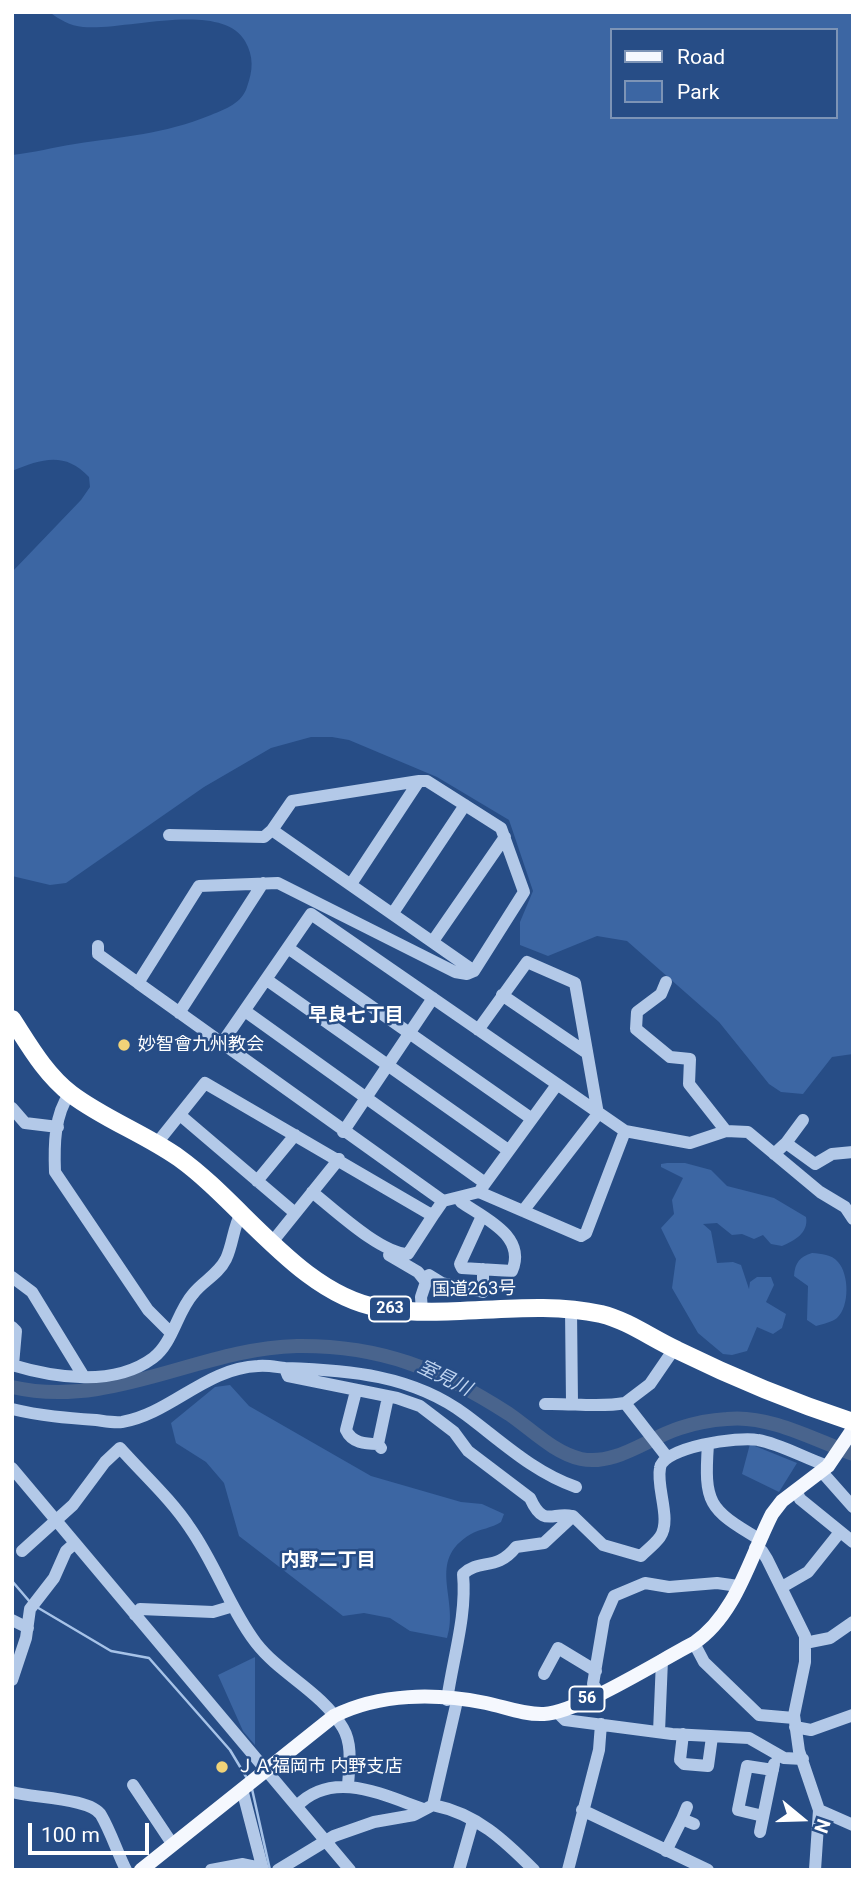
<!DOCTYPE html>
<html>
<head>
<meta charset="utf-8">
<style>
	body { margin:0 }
	#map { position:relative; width:865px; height:1882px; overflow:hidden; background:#274d86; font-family:Roboto,sans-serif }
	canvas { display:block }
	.frame { position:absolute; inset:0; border:14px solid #fff; pointer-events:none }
	.legend { position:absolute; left:610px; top:28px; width:228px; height:91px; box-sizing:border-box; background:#274d86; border:2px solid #7d94b6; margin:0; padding:9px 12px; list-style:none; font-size:21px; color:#fff }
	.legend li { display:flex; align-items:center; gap:14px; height:35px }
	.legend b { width:35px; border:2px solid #7d94b6 }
	.north { position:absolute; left:767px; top:1784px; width:70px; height:70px; -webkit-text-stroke:5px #274d86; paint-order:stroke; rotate:109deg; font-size:19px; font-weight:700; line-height:28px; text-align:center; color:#fff }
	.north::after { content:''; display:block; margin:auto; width:24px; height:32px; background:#fff; clip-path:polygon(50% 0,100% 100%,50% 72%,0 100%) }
	.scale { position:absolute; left:28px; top:1823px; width:121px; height:32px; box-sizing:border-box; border:4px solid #fff; border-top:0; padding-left:9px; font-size:21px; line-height:24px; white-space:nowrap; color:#fff; -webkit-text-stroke:5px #274d86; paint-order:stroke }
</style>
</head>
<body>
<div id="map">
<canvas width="865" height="1882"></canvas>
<div class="frame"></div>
<ul class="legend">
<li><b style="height:9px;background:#f5f8fe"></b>Road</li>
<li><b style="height:19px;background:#3c66a3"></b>Park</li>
</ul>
<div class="north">N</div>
<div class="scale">100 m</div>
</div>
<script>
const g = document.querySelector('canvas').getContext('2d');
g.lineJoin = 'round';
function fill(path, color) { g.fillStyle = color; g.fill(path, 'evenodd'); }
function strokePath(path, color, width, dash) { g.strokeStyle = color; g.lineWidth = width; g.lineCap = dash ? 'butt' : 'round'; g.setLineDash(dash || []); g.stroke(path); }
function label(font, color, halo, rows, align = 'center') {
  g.font = font + ' Roboto,"Noto Sans JP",sans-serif'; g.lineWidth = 5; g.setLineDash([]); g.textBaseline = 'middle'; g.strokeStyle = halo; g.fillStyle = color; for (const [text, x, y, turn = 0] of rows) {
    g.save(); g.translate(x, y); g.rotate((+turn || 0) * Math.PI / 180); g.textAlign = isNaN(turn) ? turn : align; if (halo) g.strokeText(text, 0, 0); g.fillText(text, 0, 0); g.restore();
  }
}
fill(new Path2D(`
	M49 12H853V1054L832 1057 803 1094 781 1092 769 1084 719 1022 627 941 597 936 548 956 520 945V922L533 891 509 820 437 777 349 740 332 737H311L271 748 204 787 66 883 50 885 12 876V572L81 500 90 487 89 477C65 451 41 459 12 471V155C33 153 54 147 75 144 126 136 161 135 211 115 226 109 242 103 247 87 253 70 254 57 245 41 221 0 125 31 83 27 70 26 59 19 49 12ZM611 30H835V117H611Z
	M667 1163H685L711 1170 727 1186 774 1198 806 1217C809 1233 794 1241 782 1246L771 1244 763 1235 754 1239 742 1234 732 1235 717 1223 703 1224 711 1231 717 1263 733 1262 741 1265 749 1289 750 1282 757 1277H771L774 1285 766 1302 786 1314 782 1328 773 1334 757 1327 747 1351 732 1355 723 1354 698 1333 672 1288 676 1259 661 1228 674 1214 672 1200 683 1178 661 1167V1164Z
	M812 1253C822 1254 831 1254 838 1262 849 1274 850 1306 837 1318 832 1322 823 1324 816 1326L807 1320 808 1286 794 1276C795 1262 800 1257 812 1253Z
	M230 1385 249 1406 371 1476 461 1502 482 1504 504 1514 501 1522C492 1528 480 1529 471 1534 425 1561 460 1599 447 1638L410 1631 390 1618 364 1613 343 1616 239 1536 224 1483 206 1462 176 1443 171 1423 215 1387Z
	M750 1444 797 1463 779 1492 742 1474Z
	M255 1657V1745L243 1731 218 1675Z`), '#3c66a3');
strokePath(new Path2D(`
	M12 1581 30 1602
	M35 1606 111 1651 149 1658 230 1750 248 1780
	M252 1789 270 1870`), '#a7c3e8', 2.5);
strokePath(new Path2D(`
	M12 1387C112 1410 200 1348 297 1346 381 1345 439 1369 509 1414 531 1429 554 1453 581 1459 616 1466 648 1438 680 1428 695 1423 711 1420 727 1419 768 1414 815 1440 853 1454`), '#49648d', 14);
strokePath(new Path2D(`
	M169 835 264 837 272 830
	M351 884 419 781
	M393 913 465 805
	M433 941 505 837
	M98 946V954L138 983
	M288 948 532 1119
	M474 971 272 830 292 801 419 781H427L501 828 524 892 474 971 467 974 455 972 278 883 199 886 138 983 443 1201 479 1192 581 1236 586 1233 625 1131
	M267 980 508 1150
	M666 982 661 994 637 1012 636 1029 670 1057 690 1059 689 1084 726 1131
	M502 995 587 1053
	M245 1011 485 1183
	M179 1013 263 883
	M478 1030 527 962 575 983 598 1114 523 1211
	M222 1043 311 914 625 1131 690 1143 726 1131 748 1132 820 1192 845 1207 853 1219
	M70 1093C54 1115 54 1146 55 1172L148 1310 171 1333
	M12 1108 25 1123 58 1127
	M180 1115 295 1213
	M343 1132 433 998
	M157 1143 205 1083 428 1213 434 1214 443 1201
	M786 1143 803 1120
	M774 1154 786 1143 815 1164 832 1154 853 1152
	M257 1181 295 1135
	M481 1189 556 1086
	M312 1192C335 1210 380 1253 408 1254L434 1214
	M460 1197 461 1202C484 1218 527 1236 512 1271L462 1268 460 1264 482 1216
	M273 1241 339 1159
	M389 1255 418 1272 426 1282 421 1297 422 1311
	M12 1277 32 1292 84 1377
	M423 1278 429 1275 442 1283 483 1292V1269
	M571 1310 572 1403
	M12 1327 16 1331 13 1365
	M12 1365C55 1378 114 1387 153 1358 173 1343 177 1312 193 1294 203 1281 218 1275 226 1259 233 1244 233 1228 241 1213
	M286 1371 288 1376 397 1398 420 1406 454 1432 468 1451 530 1498C544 1529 553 1511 572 1516
	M356 1391 346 1430C352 1443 365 1444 378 1444
	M545 1404C572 1403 599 1408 625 1403
	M12 1409C41 1416 67 1418 96 1420 104 1421 114 1423 122 1422 170 1414 206 1368 258 1366 267 1365 276 1367 285 1368 348 1370 413 1375 466 1415 501 1441 533 1472 576 1487
	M708 1444C704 1503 708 1509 759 1539
	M381 1448 378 1444 388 1397
	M667 1457 625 1403 650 1384 674 1349
	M12 1468 350 1870
	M822 1472 853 1507
	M796 1490 800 1499 853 1542
	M755 1548 762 1551 767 1559 805 1636V1662L794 1715 799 1751 819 1810 815 1870
	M22 1551 73 1505 105 1462 120 1448C143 1474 171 1499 190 1528 216 1565 229 1607 256 1643 281 1675 321 1691 343 1728 353 1745 349 1767 348 1786
	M782 1587 808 1572 840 1532
	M135 1615 140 1609 213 1612 230 1607
	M12 1620 28 1628
	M694 1643 704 1662 759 1715 794 1718
	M805 1643 830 1638 853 1622
	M544 1674 558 1648 596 1671
	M12 1680 26 1638 30 1609 54 1578 66 1551 75 1543
	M599 1693 593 1684 604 1619 614 1596 645 1583 669 1587 717 1583 738 1586
	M447 1700C453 1658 467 1615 463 1574 480 1558 496 1572 516 1547L544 1543 573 1516 603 1545 641 1556C647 1550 655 1544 660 1537 672 1520 656 1488 660 1468 663 1447 739 1436 758 1440 781 1444 806 1459 828 1466
	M557 1712 565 1720 672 1734 749 1738 784 1758 803 1759
	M795 1727 811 1730 853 1715
	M659 1732 662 1660
	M683 1734 680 1760 684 1764 708 1766 712 1737
	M133 1785 173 1845
	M242 1789 263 1870
	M12 1792C33 1798 91 1798 101 1815 111 1832 117 1852 126 1870
	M433 1805 457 1701
	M297 1806C333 1769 383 1795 423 1809
	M687 1807 682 1819 694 1824
	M582 1810 708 1870
	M819 1810 853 1825
	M763 1816 738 1810 747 1766 773 1770
	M760 1832 774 1764
	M666 1851 682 1819
	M211 1870 243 1864 262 1868
	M278 1870 334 1836 374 1822 414 1815 433 1805C477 1814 504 1840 534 1870
	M459 1870 473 1821
	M568 1870 599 1750 601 1724`), '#b3c9e8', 12);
strokePath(new Path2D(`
	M141 1870 334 1716C380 1693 436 1693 486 1703 505 1707 524 1715 544 1714 579 1712 659 1661 694 1643 736 1615 750 1557 772 1514L782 1501 828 1466 853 1429`), '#f5f8fe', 14);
strokePath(new Path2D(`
	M12 1019C29 1045 45 1074 71 1094 104 1119 145 1134 179 1158 242 1203 301 1295 380 1308 452 1320 529 1298 601 1314 629 1321 651 1338 677 1350 734 1378 792 1402 853 1422`), '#fff', 18);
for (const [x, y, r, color] of [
	[124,1045,7,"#f0d278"],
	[222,1767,7,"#f0d278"]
]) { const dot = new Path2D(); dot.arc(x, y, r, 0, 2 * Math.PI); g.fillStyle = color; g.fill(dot); strokePath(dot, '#274d86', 2.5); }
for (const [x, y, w] of [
	[390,1309,42],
	[587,1699,35]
]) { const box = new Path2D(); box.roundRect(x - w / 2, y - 12.5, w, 25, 5); g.fillStyle = '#274d86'; g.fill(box); strokePath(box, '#fff', 2); }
label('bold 16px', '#fff', null, [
	["263",390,1309],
	["56",587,1699]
]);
label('18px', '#fff', '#274d86', [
	["妙智會九州教会",138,1045],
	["ＪＡ福岡市 内野支店",236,1767]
], 'left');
label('18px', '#fff', '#274d86', [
	["国道263号",474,1290,-1]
]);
label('bold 19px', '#fff', '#274d86', [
	["早良七丁目",356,1016],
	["内野二丁目",328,1561]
]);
label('italic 19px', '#bed3ef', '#274d86', [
	["室見川",444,1379,26]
]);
</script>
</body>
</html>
